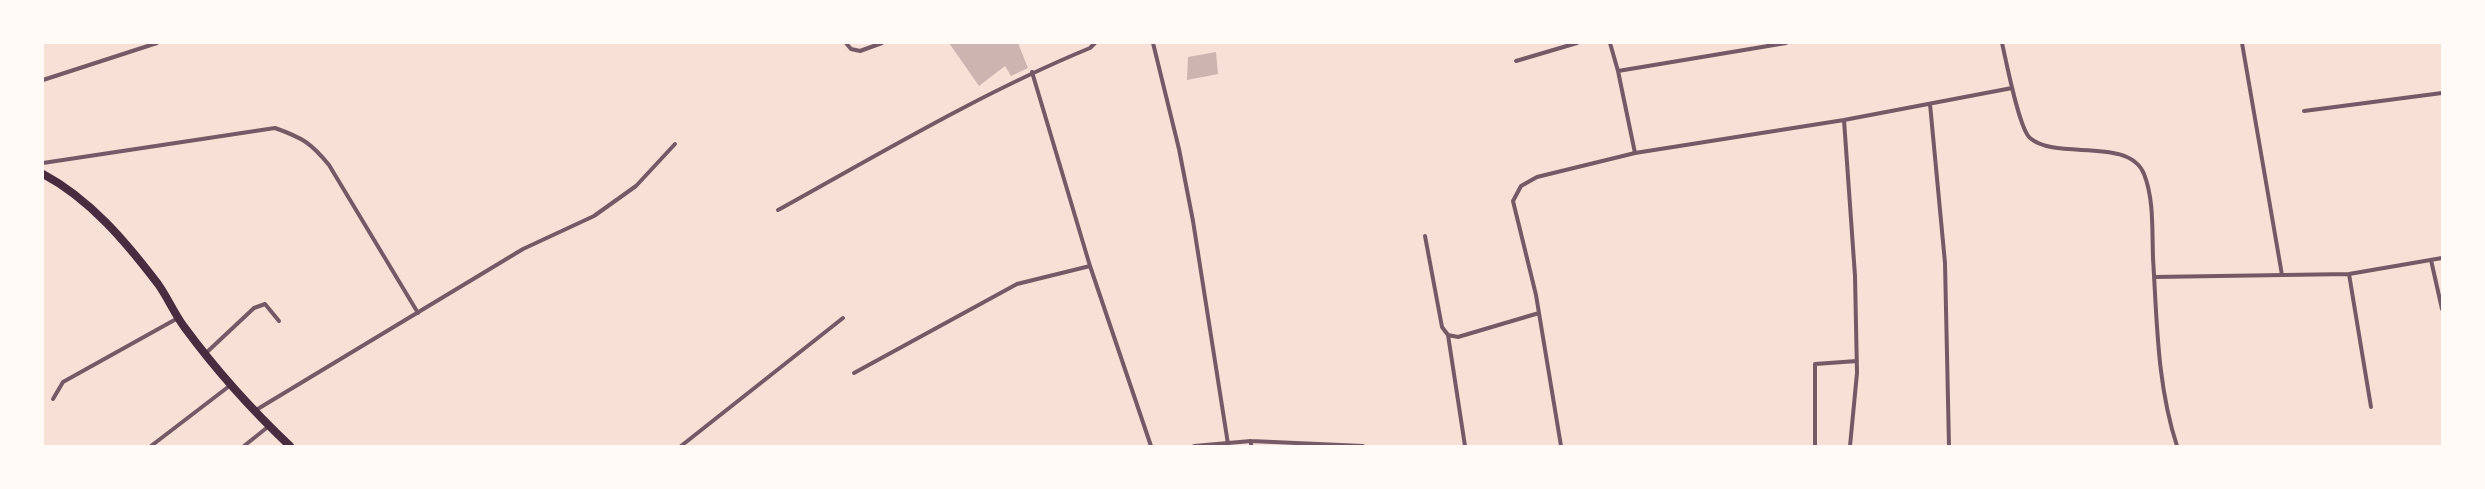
<!DOCTYPE html>
<html>
<head>
<meta charset="utf-8">
<style>
	body { margin:0 }
	#map { position:relative; width:2485px; height:489px; overflow:hidden; background:#f7e1d7; font-family:Cabin,sans-serif }
	canvas { display:block }
	.frame { position:absolute; inset:0; border:44px solid #fffaf5; pointer-events:none }
</style>
</head>
<body>
<div id="map">
<canvas width="2485" height="489"></canvas>
<div class="frame"></div>
</div>
<script>
const g = document.querySelector('canvas').getContext('2d');
g.lineJoin = 'round';
function fill(path, color) { g.fillStyle = color; g.fill(path, 'evenodd'); }
function strokePath(path, color, width, dash) { g.strokeStyle = color; g.lineWidth = width; g.lineCap = dash ? 'butt' : 'round'; g.setLineDash(dash || []); g.stroke(path); }
fill(new Path2D(`
	M949 43H1018L1028 68 1011 76 1005 66 979 86Z
	M1216 52 1218 74 1187 80 1188 57Z`), '#ccb4b1');
strokePath(new Path2D(`
	M846 43 851 49 860 51 882 43
	M1153 43 1179 149 1193 221 1228 444
	M1610 43 1618 71
	M2002 43C2006 60 2019 129 2030 138 2056 161 2129 136 2144 174 2154 199 2152 230 2153 258 2157 321 2157 385 2177 446
	M2242 43 2282 275
	M1516 61 1577 43
	M1032 72 1090 266 1151 446
	M43 80 157 43
	M1930 104 1945 263 1949 446
	M2304 111 2442 93
	M1844 120 1855 276 1857 373 1850 446
	M1635 153 1618 71 1786 43
	M43 163 275 128C303 138 311 143 329 165L418 313
	M778 210C881 153 981 93 1090 48L1095 43
	M1425 236 1442 327 1448 335 1458 337 1539 313
	M2431 260 2442 309
	M2349 274 2371 407
	M2154 277 2349 274 2442 258
	M1448 335 1465 446
	M206 353 254 308 265 304 279 321
	M854 373 1017 284 1090 266
	M53 399 63 382 178 318
	M256 410 523 249 594 216 636 186 675 144
	M1251 441 1363 446
	M151 446 232 384
	M244 446 269 426
	M681 446 843 318
	M1194 446 1251 441V446
	M1561 446 1536 295 1513 201 1521 186 1537 177 1635 153 1844 120 2012 88
	M1815 446V364L1857 361`), '#755966', 4);
strokePath(new Path2D(`
	M43 174C90 199 126 242 158 284 168 298 175 315 185 328 216 370 253 411 290 446`), '#4a2c40', 8);
</script>
</body>
</html>
